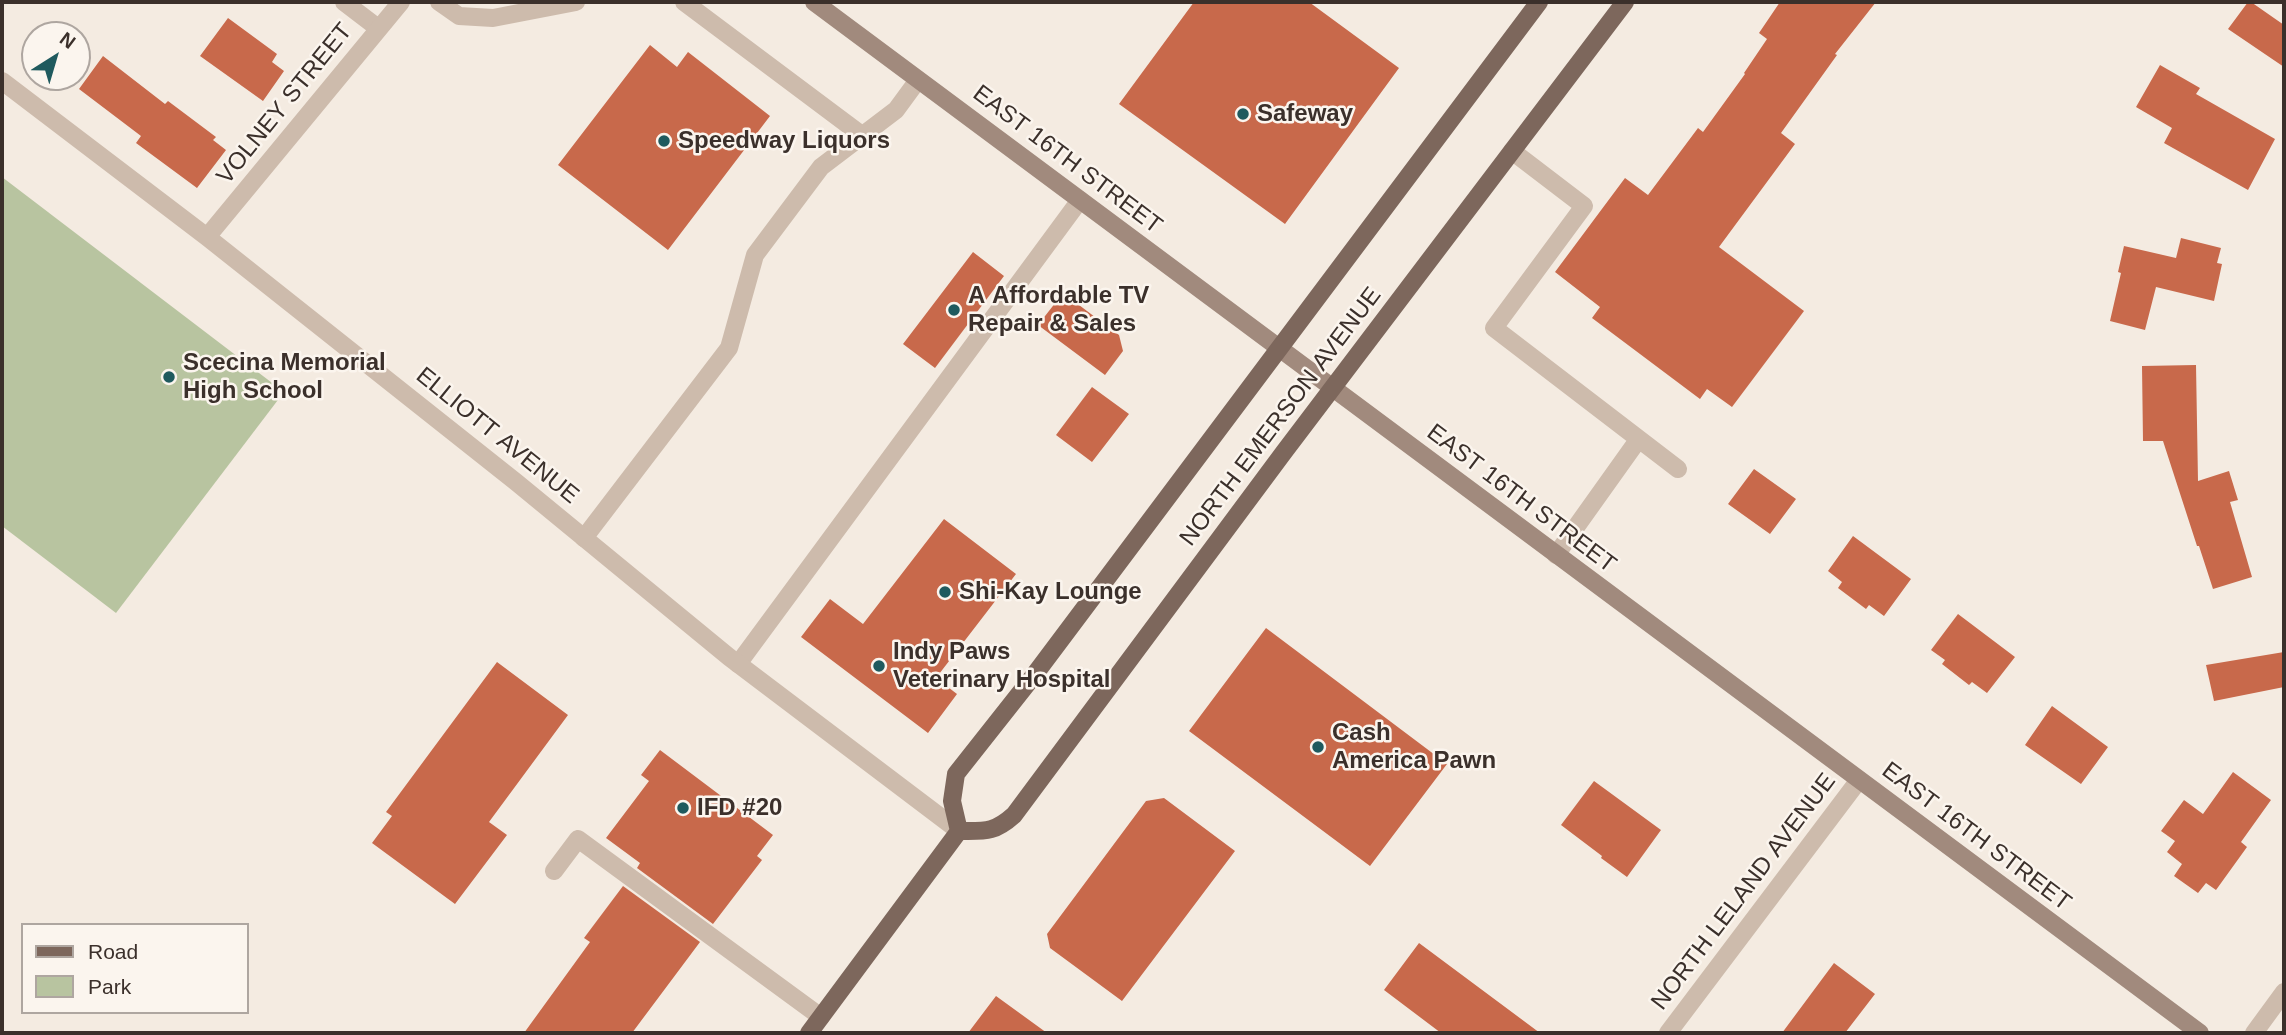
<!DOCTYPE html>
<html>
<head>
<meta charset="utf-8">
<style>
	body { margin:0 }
	#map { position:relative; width:2286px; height:1035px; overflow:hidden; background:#f4ebe1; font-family:Arial,sans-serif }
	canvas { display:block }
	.frame { position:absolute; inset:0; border:4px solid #3b302b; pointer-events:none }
	.legend { position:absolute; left:21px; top:923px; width:228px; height:91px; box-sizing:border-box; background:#fbf5ee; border:2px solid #aea6a0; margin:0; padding:9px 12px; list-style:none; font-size:21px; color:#3b302b }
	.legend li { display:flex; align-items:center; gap:14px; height:35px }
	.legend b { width:35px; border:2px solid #aea6a0 }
	.north { position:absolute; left:21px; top:21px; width:70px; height:70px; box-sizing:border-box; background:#fbf5ee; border:2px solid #aea6a0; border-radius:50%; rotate:37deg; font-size:19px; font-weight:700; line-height:28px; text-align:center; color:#3b302b }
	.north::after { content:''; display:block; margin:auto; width:24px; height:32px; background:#1f5a5e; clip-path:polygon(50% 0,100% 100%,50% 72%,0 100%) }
</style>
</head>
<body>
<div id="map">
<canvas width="2286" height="1035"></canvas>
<div class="frame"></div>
<ul class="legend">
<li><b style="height:9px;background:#7d675c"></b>Road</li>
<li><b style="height:19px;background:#b8c4a0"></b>Park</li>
</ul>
<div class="north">N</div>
</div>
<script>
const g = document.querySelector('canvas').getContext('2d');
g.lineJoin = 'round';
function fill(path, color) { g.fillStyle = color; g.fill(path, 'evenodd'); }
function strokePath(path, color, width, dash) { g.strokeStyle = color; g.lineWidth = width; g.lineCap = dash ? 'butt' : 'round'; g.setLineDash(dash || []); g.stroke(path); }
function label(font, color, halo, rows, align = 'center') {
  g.font = font + ' Arial,sans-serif'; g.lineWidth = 5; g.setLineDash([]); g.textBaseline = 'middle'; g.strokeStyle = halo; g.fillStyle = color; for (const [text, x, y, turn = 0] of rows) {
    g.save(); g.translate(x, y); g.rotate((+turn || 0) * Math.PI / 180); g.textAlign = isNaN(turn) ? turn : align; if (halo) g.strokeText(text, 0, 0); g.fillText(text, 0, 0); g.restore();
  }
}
fill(new Path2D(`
	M2 177 284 392 116 613 2 526Z`), '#b8c4a0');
fill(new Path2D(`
	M1194 2H1309L1399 68 1285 224 1119 104Z
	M1780 2H1876L1835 54 1837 55 1781 133 1795 144 1719 247 1804 311 1732 407 1707 389 1700 399 1592 318 1600 307 1555 272 1625 178 1648 195 1698 128 1703 132 1745 74 1744 73 1767 39 1759 33Z
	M2248 2H2251L2284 25V67L2228 29Z
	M228 18 277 54 272 62 284 71 263 101 200 56Z
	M650 45 677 67 688 52 770 116 668 250 558 165Z
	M103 56 165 104 168 101 216 137 213 140 226 150 197 188 136 143 141 136 79 89Z
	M2160 65 2200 88 2196 94 2275 139 2248 190 2164 143 2172 128 2136 107Z
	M2181 238 2221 248 2217 263 2222 264 2214 301 2156 287 2145 330 2110 321 2121 273 2118 272 2124 246 2176 258Z
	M973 252 1004 276 935 368 903 344Z
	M1063 293 1119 335 1123 351 1105 375 1038 325Z
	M2196 365 2198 481 2229 471 2238 500 2230 502 2252 577 2213 589 2199 546H2197L2163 441H2143L2142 366Z
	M1092 387 1129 414 1092 462 1056 435Z
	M1754 469 1796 499 1770 534 1728 504Z
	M944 519 1016 574 936 678 957 694 928 733 801 637 830 599 863 624Z
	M1853 536 1911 579 1884 616 1869 605 1866 609 1838 588 1842 582 1828 571Z
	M1958 614 2015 657 1987 693 1972 682 1969 685 1942 664 1945 660 1931 650Z
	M1266 628 1447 764 1370 866 1189 731Z
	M2284 652V687L2214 701 2206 665Z
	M497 662 568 715 489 822 507 835 455 904 372 843 392 816 386 812Z
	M2052 706 2108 747 2081 784 2025 745Z
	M660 750 773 835 757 856 762 860 713 924 637 868 640 863 606 838 649 781 641 775Z
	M2233 772 2271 800 2241 842 2247 847 2216 890 2206 883 2198 893 2174 876 2182 864 2167 852 2175 841 2161 831 2184 800 2203 814Z
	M1594 781 1661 830 1627 877 1601 858 1602 856 1561 825Z
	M1164 798 1235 851 1122 1001 1050 948 1047 934 1146 801Z
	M623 886 700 942 632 1033H524L590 942 584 938Z
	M1419 943 1540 1033H1441L1384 990Z
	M1834 963 1875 994 1845 1033H1782Z
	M996 996 1047 1033H968Z`), '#c8694b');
strokePath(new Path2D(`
	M344 2 378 28
	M439 2 459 16 493 18 576 2
	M684 2 863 136
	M1512 151 1584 206 1494 328 1678 469
	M584 538 729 348 755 255 821 167 896 110 918 80
	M1556 555 1638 440
	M738 664 1080 200
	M554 871 578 839 821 1017`), '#cdbbac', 18);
strokePath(new Path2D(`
	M2 81 207 237 516 482 729 657 959 831
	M207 237 401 2
	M1668 1033 1859 780
	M2254 1033 2284 992`), '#cdbbac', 18);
strokePath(new Path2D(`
	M814 2 2200 1033`), '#a18a7d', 18);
strokePath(new Path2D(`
	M959 831C985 831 994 833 1014 815L1284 452 1625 2
	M959 831 952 801 956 774 1035 674 1539 2
	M809 1033 959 831`), '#7d675c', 18);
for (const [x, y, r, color] of [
	[1243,114,7,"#1f5a5e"],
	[664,141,7,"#1f5a5e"],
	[954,310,7,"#1f5a5e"],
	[169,377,7,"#1f5a5e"],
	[945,592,7,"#1f5a5e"],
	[879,666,7,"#1f5a5e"],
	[1318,747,7,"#1f5a5e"],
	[683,808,7,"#1f5a5e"]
]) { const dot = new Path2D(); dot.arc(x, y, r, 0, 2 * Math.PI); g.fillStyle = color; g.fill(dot); strokePath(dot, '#fbf5ee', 2.5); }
label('24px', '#3b302b', '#fbf5ee', [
	["VOLNEY STREET",285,104,-51],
	["EAST 16TH STREET",1067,160,37],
	["NORTH EMERSON AVENUE",1281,417,-53],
	["ELLIOTT AVENUE",497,436,39],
	["EAST 16TH STREET",1521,499,37],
	["EAST 16TH STREET",1976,837,37],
	["NORTH LELAND AVENUE",1744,892,-53]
]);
label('bold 24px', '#3b302b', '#fbf5ee', [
	["Safeway",1257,114],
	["Speedway Liquors",678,141],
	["A Affordable TV",968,296],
	["Repair & Sales",968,324],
	["Scecina Memorial",183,363],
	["High School",183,391],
	["Shi-Kay Lounge",959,592],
	["Indy Paws",893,652],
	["Veterinary Hospital",893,680],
	["Cash",1332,733],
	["America Pawn",1332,761],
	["IFD #20",697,808]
], 'left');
</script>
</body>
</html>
